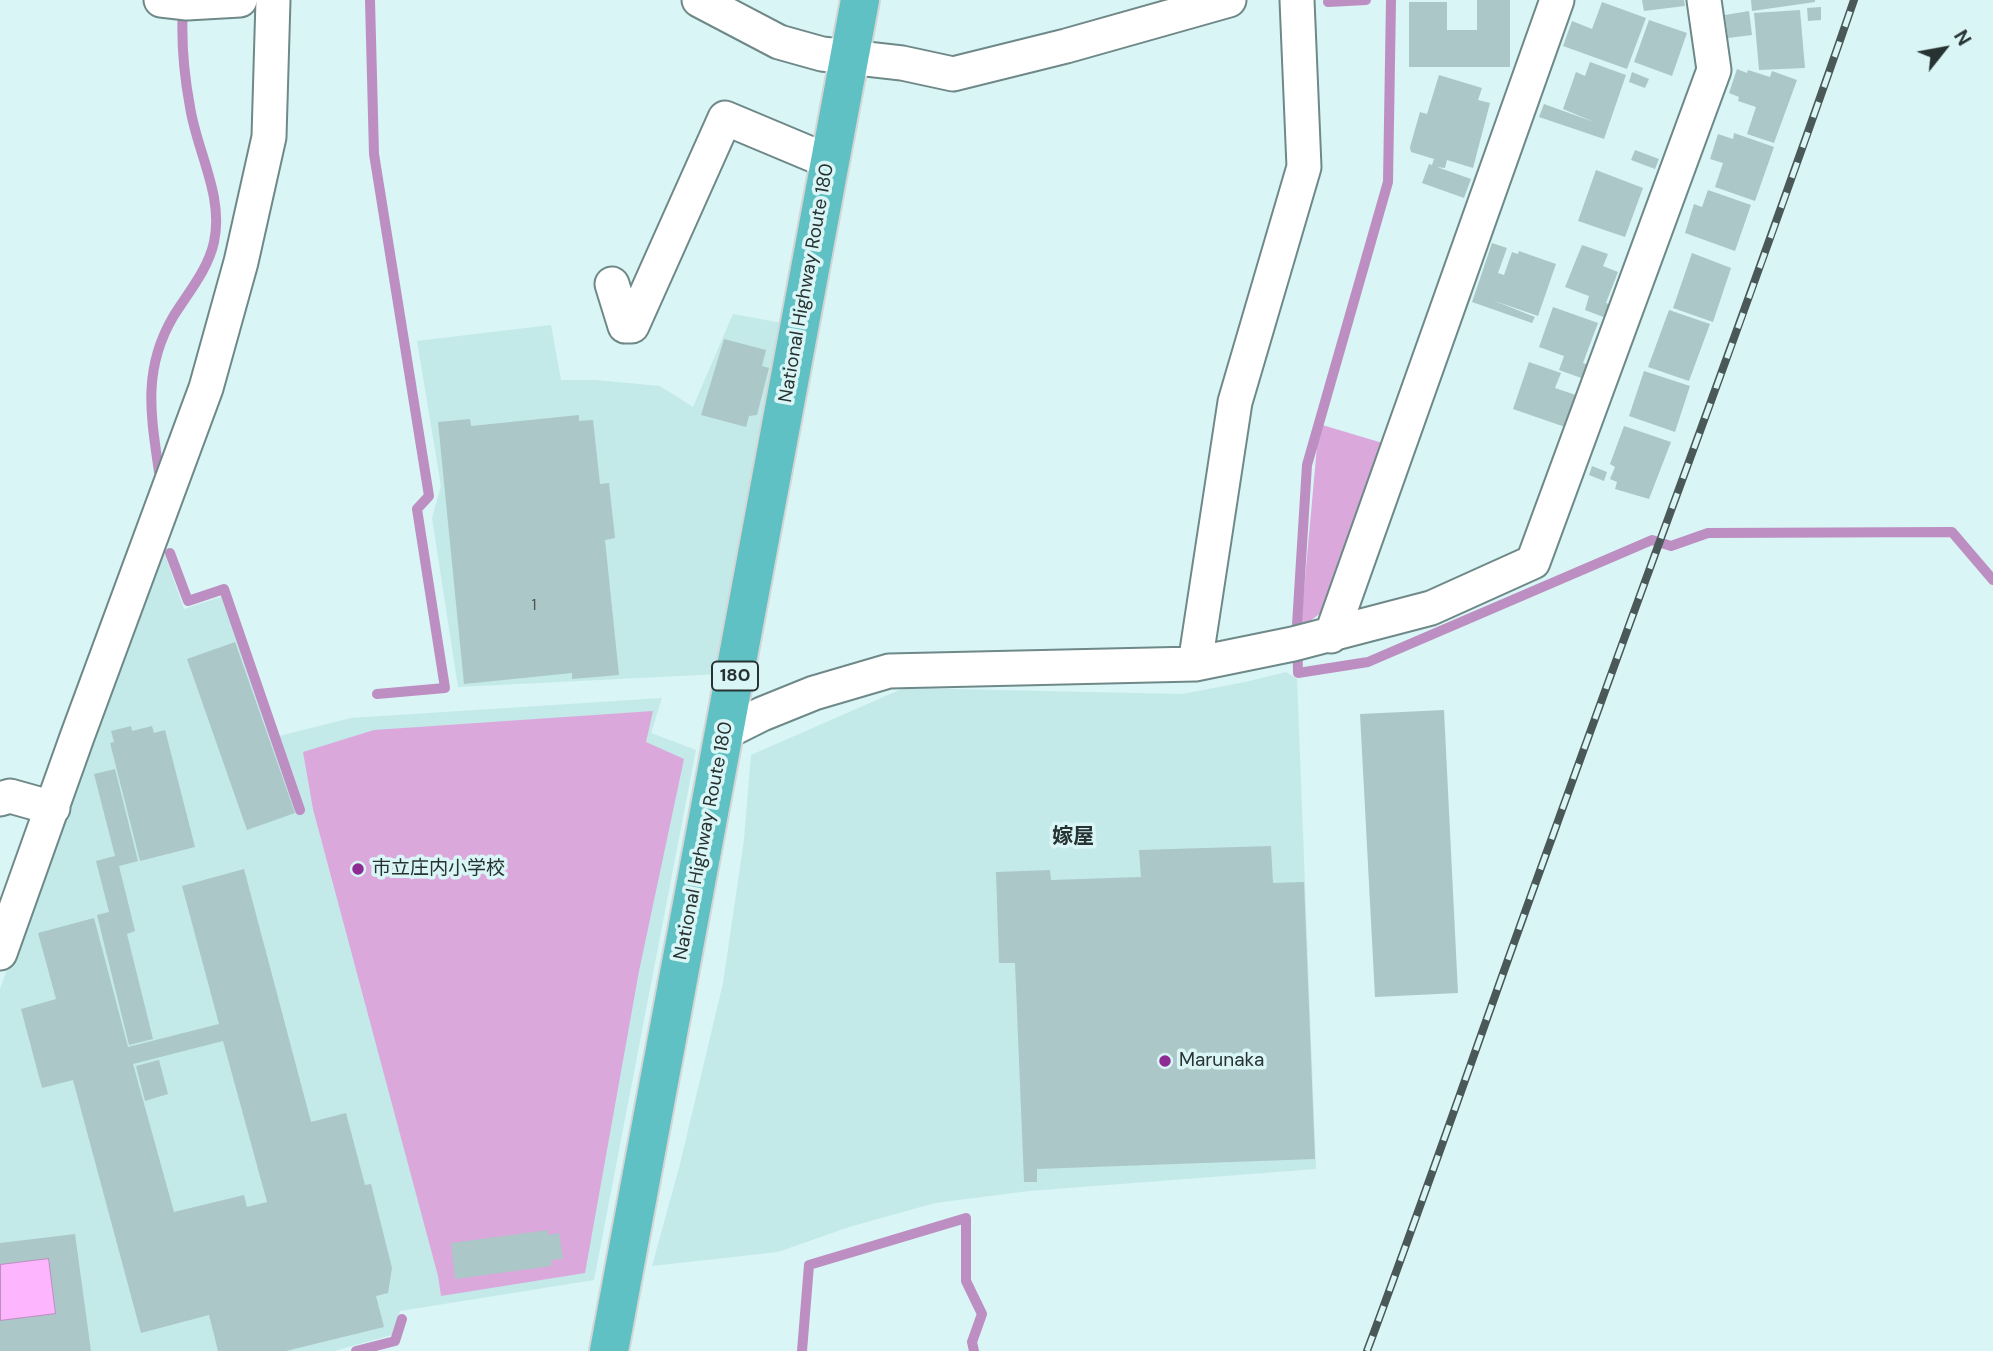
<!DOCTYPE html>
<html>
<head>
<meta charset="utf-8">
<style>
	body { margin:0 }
	#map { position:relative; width:1993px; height:1351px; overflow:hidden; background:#d9f5f5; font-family:"DM Sans",sans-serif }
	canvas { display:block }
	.north { position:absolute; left:1909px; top:14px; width:70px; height:70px; -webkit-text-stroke:5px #d9f5f5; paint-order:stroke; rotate:59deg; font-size:19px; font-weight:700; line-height:28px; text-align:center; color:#273232 }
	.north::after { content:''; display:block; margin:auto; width:24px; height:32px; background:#273232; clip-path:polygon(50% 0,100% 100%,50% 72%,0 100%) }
</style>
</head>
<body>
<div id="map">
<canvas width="1993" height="1351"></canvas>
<div class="north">N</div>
</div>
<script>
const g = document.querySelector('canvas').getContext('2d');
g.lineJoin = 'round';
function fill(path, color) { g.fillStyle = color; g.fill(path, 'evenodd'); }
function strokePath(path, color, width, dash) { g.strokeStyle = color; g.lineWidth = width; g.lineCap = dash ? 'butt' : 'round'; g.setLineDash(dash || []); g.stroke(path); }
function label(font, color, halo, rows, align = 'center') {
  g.font = font + ' "DM Sans","Noto Sans JP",sans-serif'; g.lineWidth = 7; g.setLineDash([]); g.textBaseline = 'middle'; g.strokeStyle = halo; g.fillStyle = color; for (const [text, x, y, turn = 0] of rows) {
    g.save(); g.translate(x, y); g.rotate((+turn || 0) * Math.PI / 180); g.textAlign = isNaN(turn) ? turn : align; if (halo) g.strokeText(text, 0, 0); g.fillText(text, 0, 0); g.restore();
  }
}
fill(new Path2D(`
	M733 314 782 323 719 674 458 687 432 518 441 486 417 341 551 325 561 380H595L660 386 693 407Z
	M160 541 184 609 230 594 270 724 279 736 351 718 662 698 651 733 696 750 594 1280 400 1311 392 1335 334 1351H0V989Z
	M1286 672 1297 679 1316 1169 1029 1191 935 1203 849 1227 778 1252 652 1266 679 1168 723 983 744 840 751 755 904 688 1182 694 1245 682Z`), '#c4e9e9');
fill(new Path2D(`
	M1319 424 1386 444 1326 609 1310 621 1301 623Z
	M653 711 646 742 684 759 639 971 585 1273 441 1296 438 1276 313 809 303 752 374 730Z`), '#dba8dc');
const water = new Path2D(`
	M49 1258 56 1314 0 1321V1264Z`);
fill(water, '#fdb6fe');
strokePath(water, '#bd8ec1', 2);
strokePath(new Path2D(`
	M370 0 374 154 429 496 417 509 445 688 377 694
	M1391 0 1388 182 1307 465 1297 625 1298 673 1368 662 1652 540 1671 546 1708 533 1952 532 1993 580
	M1328 2 1366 0
	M159 472C151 416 142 370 173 317 187 294 208 270 214 242 224 196 197 152 190 107 184 75 181 39 183 6
	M170 553 188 601 224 589 300 810
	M356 1351 395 1341 402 1319
	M802 1351 809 1265 966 1218V1281L982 1314 972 1342 974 1351`), '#bd8ec1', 10);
fill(new Path2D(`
	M1477 0H1510V67H1409V2H1447V30H1477Z
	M1642 0H1684L1685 6 1644 11Z
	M1751 0H1815V2L1752 11Z
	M1602 2 1646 18 1627 69 1563 46 1572 21 1592 29Z
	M1821 7V20L1808 21 1807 8Z
	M1800 10 1805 68 1759 70 1754 13Z
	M1749 11 1752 35 1728 38 1725 15Z
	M1649 20 1687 33 1672 76 1634 62Z
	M1590 62 1626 75 1604 139 1539 117 1544 104 1594 122 1563 109 1576 72 1585 76Z
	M1737 69 1747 73 1748 70 1770 77 1772 71 1797 80 1774 143 1747 134 1756 107 1738 101 1739 97 1729 93Z
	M1632 72 1649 79 1645 88 1629 82Z
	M1439 75 1482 88 1478 100 1490 103 1473 168 1447 160 1445 168 1437 167 1471 179 1464 198 1422 183 1429 164 1432 165 1434 159 1411 152 1410 147 1420 112 1427 114Z
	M1734 133 1774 147 1755 201 1715 187 1723 163 1710 159 1718 134 1733 139Z
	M1635 150 1659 159 1655 169 1631 160Z
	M1596 170 1643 188 1625 237 1578 221Z
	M1708 190 1751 205 1735 251 1685 233 1694 204 1702 207Z
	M1492 243 1507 248 1498 273 1504 275 1512 252 1518 254 1519 251 1556 264 1538 316 1492 300 1535 317 1532 323 1472 302Z
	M1582 245 1608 254 1603 266 1618 272 1606 303 1611 305 1606 318 1585 310 1589 296 1565 287Z
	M1692 253 1731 268 1713 322 1673 308Z
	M1553 307 1598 323 1583 363 1589 365 1584 379 1559 370 1564 356 1539 347Z
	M1669 310 1710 324 1689 381 1648 367Z
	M724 339 766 350 762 366 769 368 757 415 749 416 746 427 701 415Z
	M1529 362 1561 373 1555 388 1576 395 1565 427 1513 409Z
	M1644 371 1690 386 1675 432 1629 416Z
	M579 415V421L593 420 600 484 609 483 615 538 605 540 619 675 572 679V673L464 684 438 422 470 419 471 426Z
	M1624 426 1671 442 1649 499 1615 489 1617 482 1610 479 1615 467 1610 464Z
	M1592 466 1607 472 1604 481 1589 475Z
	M235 642 295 813 247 830 187 659Z
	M1444 710 1458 993 1375 997 1360 714Z
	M131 726 132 731 152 726 154 733 165 730 195 847 140 861 110 743 114 742 111 731Z
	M115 769 138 861 119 866 135 931 127 934 153 1039 129 1045 97 915 109 912 96 861 115 856 94 774Z
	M1271 846 1273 883 1304 882 1315 1159 1037 1169V1182H1024L1015 963H999L996 872 1050 870 1051 880 1141 877 1139 850Z
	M244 869 311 1122 346 1113 365 1185 371 1184 392 1268 388 1293 376 1296 384 1327 286 1351H218L209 1315 141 1333 73 1080 42 1088 21 1009 56 999 38 933 94 918 128 1047 219 1024 182 886ZM223 1041 267 1202 247 1207 244 1195 174 1212 133 1064Z
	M159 1060 168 1094 145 1101 136 1066Z
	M548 1230V1235L559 1233 563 1259 551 1260 552 1266 455 1279 451 1243Z
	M75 1234 91 1351H0V1321L56 1314 49 1258 0 1264V1243Z`), '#acc7c7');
const minor = new Path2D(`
	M161 0 187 3 240 0
	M699 0 779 42 822 54 902 63 953 74 1066 46 1229 0
	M612 284 625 326H632L725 118 830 162
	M1331 636 1557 0
	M1195 664 1235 402 1304 167 1297 0
	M724 733 762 714 814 693 889 671 1195 664 1293 644 1431 608 1533 562 1714 70 1704 0
	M0 799 10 796 53 808
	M0 953 77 737 206 388 241 262 269 137 273 0`);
const highway = new Path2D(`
	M609 1351 860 0`);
strokePath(minor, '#6f8888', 37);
strokePath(highway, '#d4d6d6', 42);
strokePath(minor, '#fff', 33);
strokePath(highway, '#5fc1c4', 38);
const rail = new Path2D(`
	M1367 1351C1431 1180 1490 1007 1553 835 1653 556 1758 280 1854 0`);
strokePath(rail, '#4a5858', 8);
strokePath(rail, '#d9f5f5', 5, [16]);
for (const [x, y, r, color] of [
	[358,869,7,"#8e2c93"],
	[1165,1061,7,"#8e2c93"]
]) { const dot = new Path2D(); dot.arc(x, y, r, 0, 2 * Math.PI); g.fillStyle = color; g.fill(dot); strokePath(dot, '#d9f5f5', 2.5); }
label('16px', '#485757', null, [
	["1",534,606]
]);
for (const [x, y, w] of [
	[735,676,46]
]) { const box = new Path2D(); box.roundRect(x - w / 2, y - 14.5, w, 29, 5); g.fillStyle = '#d9f5f5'; g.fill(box); strokePath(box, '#273232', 2); }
label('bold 18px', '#273232', null, [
	["180",735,676]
]);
label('19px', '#273232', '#d9f5f5', [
	["National Highway Route 180",807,283,-80],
	["National Highway Route 180",704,841,-79]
]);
label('19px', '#273232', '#d9f5f5', [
	["市立庄内小学校",372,869],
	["Marunaka",1179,1061]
], 'left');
label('bold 21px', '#273232', '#d9f5f5', [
	["嫁屋",1073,837]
]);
</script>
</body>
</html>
